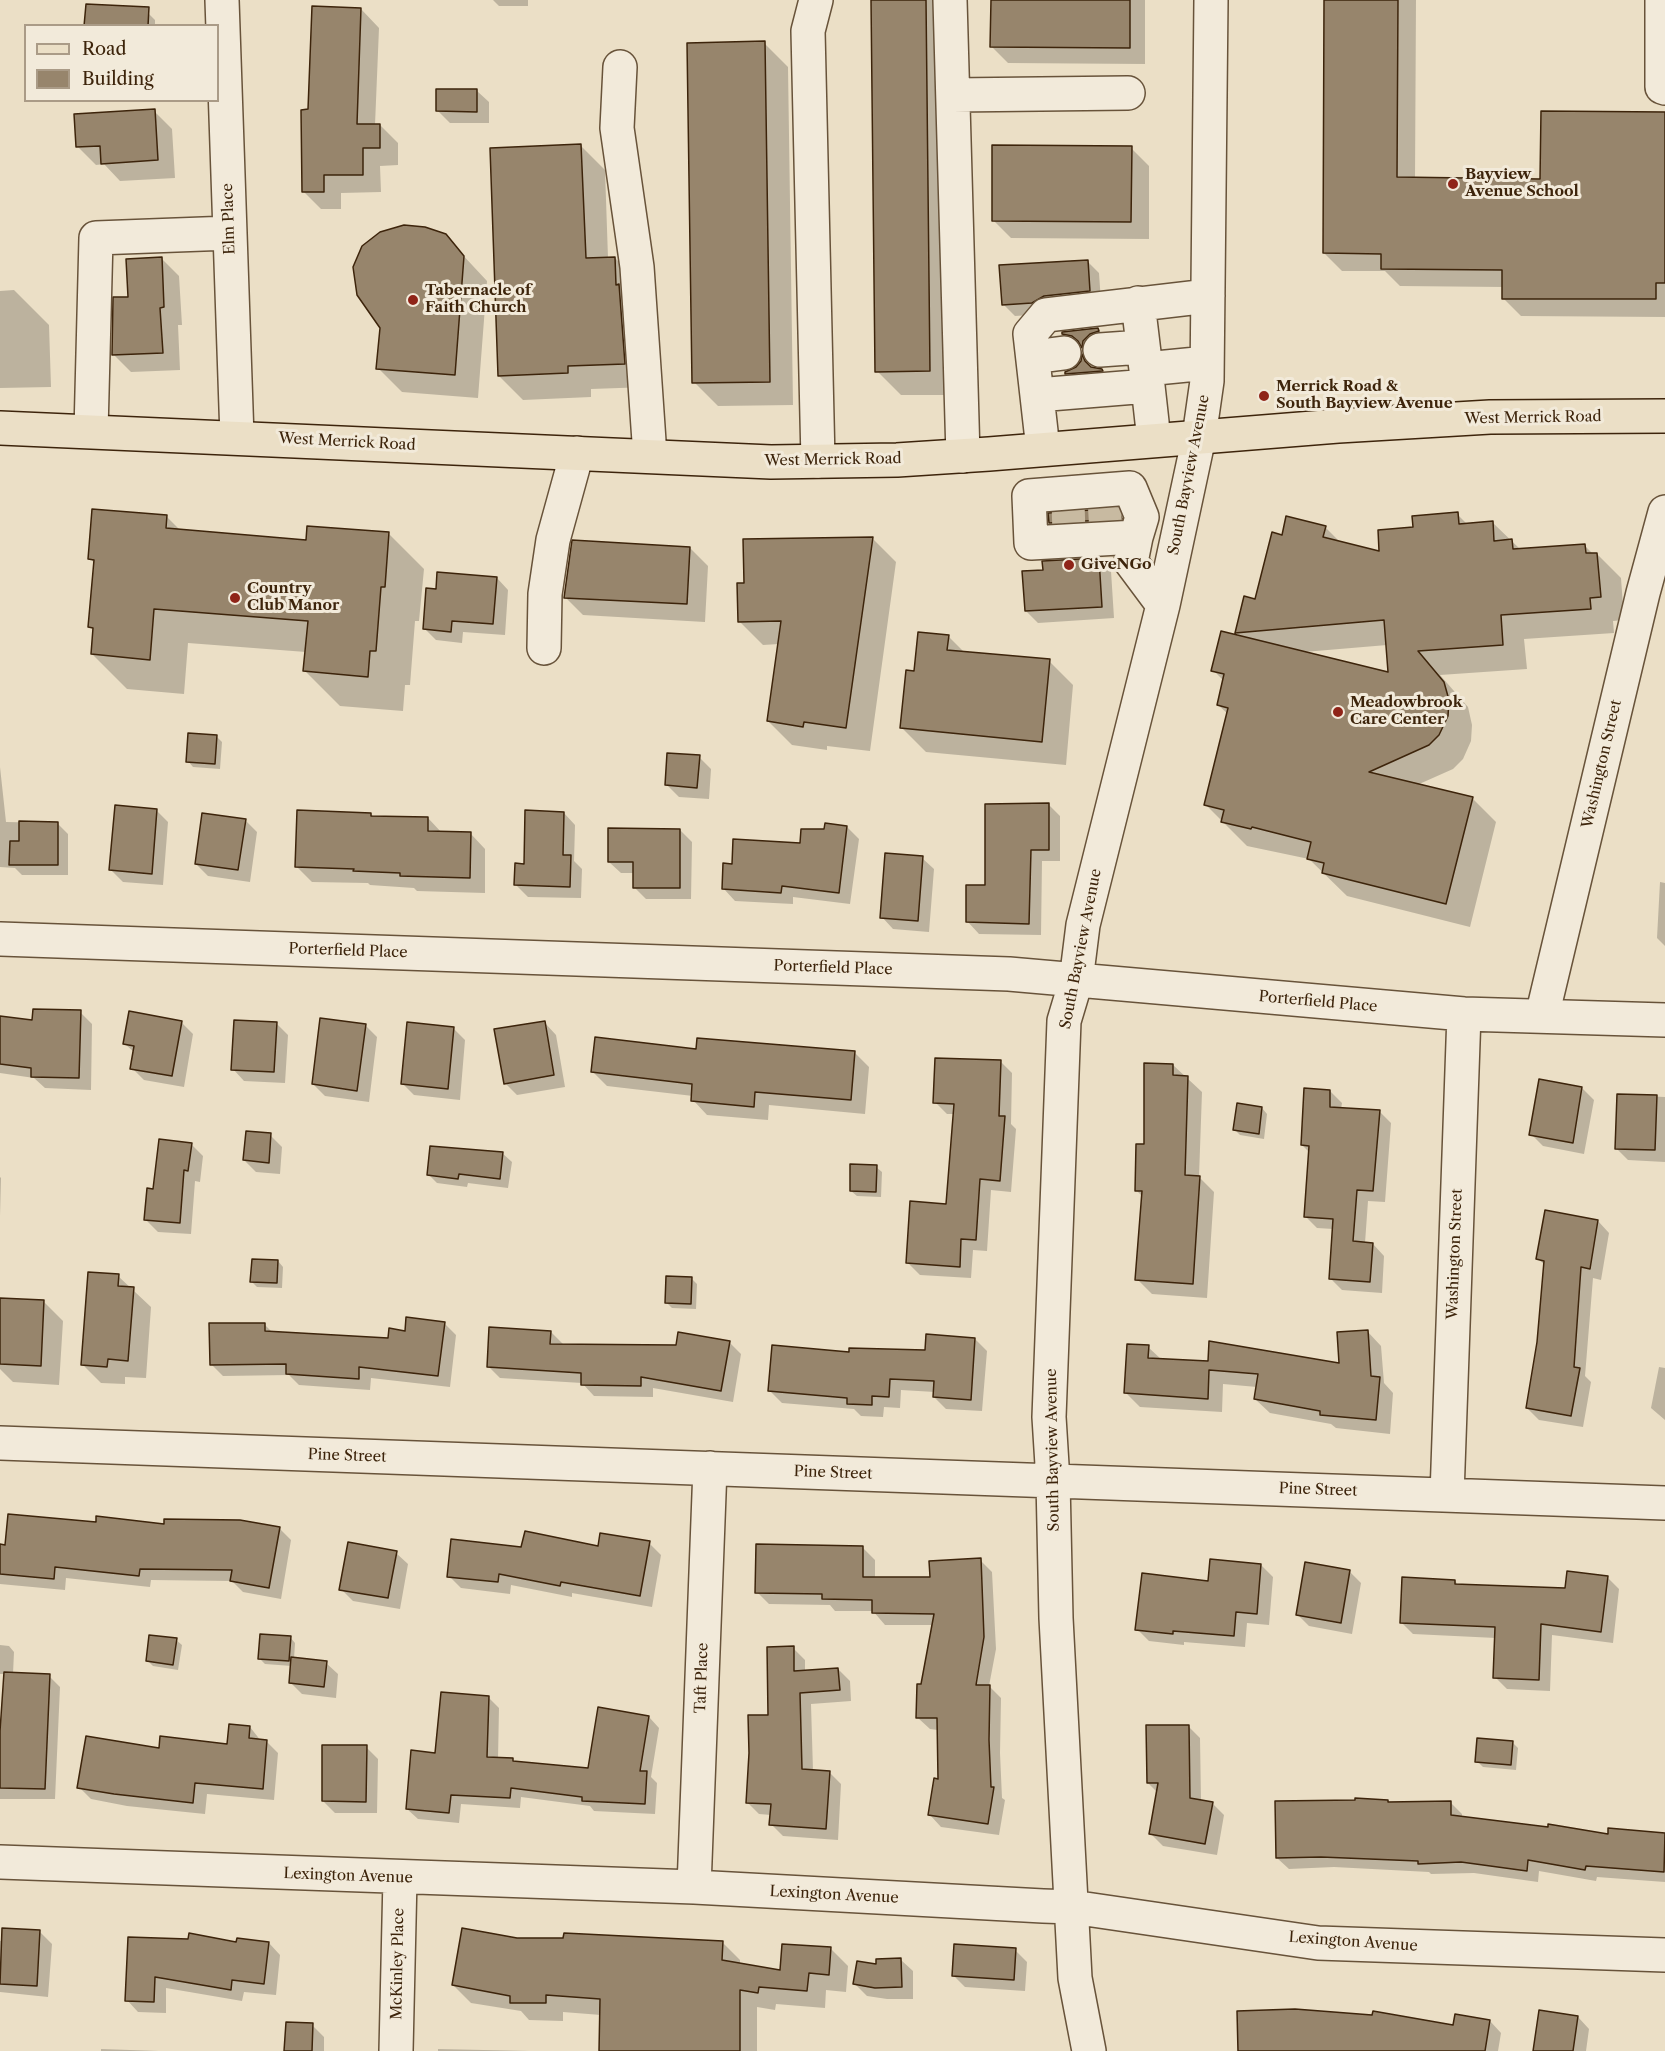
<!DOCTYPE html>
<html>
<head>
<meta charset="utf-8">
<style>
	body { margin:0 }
	#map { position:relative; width:1665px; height:2051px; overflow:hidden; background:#ebdfc6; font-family:"Libre Caslon Text",serif }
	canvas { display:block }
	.legend { position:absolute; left:24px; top:24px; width:195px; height:78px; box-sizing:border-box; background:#f2eada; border:2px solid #aa9b87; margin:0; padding:8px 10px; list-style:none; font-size:18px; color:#3d240b }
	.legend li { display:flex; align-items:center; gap:12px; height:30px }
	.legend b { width:30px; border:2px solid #aa9b87 }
</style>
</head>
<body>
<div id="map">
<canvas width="1665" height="2051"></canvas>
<ul class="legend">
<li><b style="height:8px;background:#ebdfc6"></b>Road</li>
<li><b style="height:16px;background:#97856c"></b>Building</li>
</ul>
</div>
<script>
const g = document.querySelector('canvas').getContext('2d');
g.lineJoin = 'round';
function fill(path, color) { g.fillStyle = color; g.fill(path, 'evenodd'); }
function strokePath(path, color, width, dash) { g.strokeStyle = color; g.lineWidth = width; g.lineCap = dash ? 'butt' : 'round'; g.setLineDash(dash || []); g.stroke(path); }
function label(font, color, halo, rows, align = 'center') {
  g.font = font + ' "Libre Caslon Text",serif'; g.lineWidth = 6; g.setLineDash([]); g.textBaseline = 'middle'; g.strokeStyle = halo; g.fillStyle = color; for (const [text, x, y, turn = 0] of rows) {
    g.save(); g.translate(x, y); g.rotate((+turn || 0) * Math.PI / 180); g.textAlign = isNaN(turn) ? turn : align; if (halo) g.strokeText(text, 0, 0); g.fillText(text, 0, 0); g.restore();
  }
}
fill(new Path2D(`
	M493 0H528V6H499Z
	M873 0H947L953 395H901L877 371Z
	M992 0H1145V64L1008 63 992 47Z
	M1325 0H1416L1415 179 1542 180 1665 114V317L1521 316 1503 298V287L1400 286 1385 271H1342L1324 253Z
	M143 8 155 20V26H86Z
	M361 9 379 28 375 125H380L398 143V165L380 166 381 192 341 193V209H321L303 191 309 111Z
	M764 43 788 67 793 405 718 406 694 382Z
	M477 91 489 102V123H450L438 111Z
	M154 111 172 129 175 178 120 181 104 164 96 165 78 147Z
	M581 146 605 170 608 258H615L639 282 648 387 591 389V397L523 400 499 376Z
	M1131 148 1149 166V239L1011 238 993 220Z
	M445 236 487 281 478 398 402 392 378 368Z
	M161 258 179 276 182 325H178L180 370 131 372 113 354 129 298Z
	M1087 261 1099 273 1101 302 1044 314 1015 316 1003 304Z
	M14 290 49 325 51 387 0 388V291Z
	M1098 329 1103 335 1087 352 1080 342 1069 339 1064 333Z
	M1083 357 1090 367 1102 370 1107 376 1072 379 1067 373 1077 369Z
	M1117 509 1123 515 1126 523 1056 528 1050 523Z
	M1457 514 1468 525 1493 523 1521 550 1585 546 1593 554H1597L1621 578 1624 620 1613 621 1614 633 1524 639 1527 669 1440 675 1468 707 1472 725 1471 741 1463 759 1453 769 1417 785 1472 798 1496 822 1470 927 1347 896 1309 859 1247 846 1206 805 1228 714 1218 705 1224 681 1213 670 1242 638 1236 633 1256 600 1283 536 1325 527 1340 542 1381 553 1415 529ZM1387 645 1389 674 1304 652Z
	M167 517 181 531 308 542 389 534 424 569 419 621H415L410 685H405L403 711 340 706 305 671 306 652 188 643 184 694 127 689 92 654 94 631 90 626 95 564 90 558Z
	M872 538 896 562 870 751 827 746V750L792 745 768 721 779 644 763 645 739 621 746 584Z
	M690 548 708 566 705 622 583 615 565 597Z
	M1099 559 1111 571 1114 618 1038 623 1026 611 1044 572Z
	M497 578 508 590 505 635 463 632 462 643 436 640 424 628Z
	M948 636 965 653 1049 661 1073 685 1066 765 926 752 902 728 916 672Z
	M216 736 222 742 220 769 193 767 188 761Z
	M699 757 711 769 709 799 679 797 667 785Z
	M0 767 6 822 57 823 68 834V875H22L15 868 0 867Z
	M1048 804 1060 816V861H1042L1041 935 979 934 968 922 987 887Z
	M156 810 168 822 163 885 123 882 111 870Z
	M564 813 575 825 574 861 582 869 581 898 528 897 516 885 525 865Z
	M371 814 374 817 428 818 442 833H470L485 849V893L417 891 414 888 370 885 368 883 312 882 297 867Z
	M245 820 257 832 250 882 208 876 196 864Z
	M847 827 859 839 850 904 793 897V904L735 901 724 889 733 866 801 844Z
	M680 830 692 842 691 899H646L634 887V873H621L609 862Z
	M922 858 934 869 929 932 893 929 882 917Z
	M1660 882 1665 883V946L1657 938Z
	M80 1012 92 1024 91 1090 45 1088 34 1078 0 1073V1017L34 1021Z
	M181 1022 193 1034 184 1087 144 1080 132 1068 135 1053 125 1044Z
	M276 1023 288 1035 285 1083 244 1081 233 1069Z
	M545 1023 556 1035 565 1087 517 1095 505 1083Z
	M365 1025 377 1037 369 1102 325 1096 313 1084Z
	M453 1028 465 1040 460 1100 414 1095 402 1083Z
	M697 1050 855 1053 869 1067 865 1114 769 1105 768 1120 707 1115 693 1100V1096L607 1086 593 1072Z
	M1000 1061 1012 1073 1011 1124 1016 1129 1011 1192 991 1190 987 1251 973 1250 971 1278 920 1275 908 1263 947 1205 954 1114H947L935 1102Z
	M1173 1065 1202 1092 1199 1177 1214 1192 1207 1298 1152 1294 1137 1279 1143 1197 1136 1190 1145 1146Z
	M1582 1088 1594 1100 1584 1154 1543 1146 1531 1134Z
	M1330 1091 1342 1103 1341 1109 1379 1111 1391 1123 1385 1202 1368 1201 1365 1243 1373 1244 1384 1256 1382 1293 1342 1290 1330 1278 1333 1229 1317 1228 1305 1216 1310 1153 1302 1145Z
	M1619 1095 1665 1097V1162L1628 1160 1616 1148Z
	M1262 1108 1267 1114 1264 1139 1240 1135 1235 1130Z
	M270 1135 282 1147 280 1174 256 1172 244 1160Z
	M191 1144 203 1156 200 1182 195 1181 191 1234 158 1232 146 1220 154 1190Z
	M502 1153 512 1162 508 1188 468 1183 467 1187 437 1183 428 1174Z
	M876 1167 882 1172 881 1197 857 1196 851 1191Z
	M0 1177 1 1178 0 1216Z
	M1598 1221 1609 1233 1601 1280 1593 1278 1585 1376 1591 1382 1583 1427 1539 1420 1527 1408 1539 1343 1545 1265 1538 1259Z
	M278 1261 283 1267 282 1288 257 1287 252 1282Z
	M118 1276 151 1307 146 1378 125 1377V1384L101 1383 83 1365Z
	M691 1278 697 1284 696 1309 672 1308 666 1302Z
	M0 1300 44 1302 63 1321 59 1385 13 1382 0 1369Z
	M444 1323 456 1335 450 1387 371 1378 370 1390 299 1385 289 1375 223 1376 211 1364 264 1324 273 1333 389 1340 406 1332Z
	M1367 1331 1381 1346 1384 1383 1393 1393 1390 1434 1336 1428 1331 1424 1270 1413 1255 1399 1257 1387 1223 1384 1222 1412 1140 1407 1126 1393 1148 1347 1162 1360 1340 1365Z
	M551 1332 563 1344 677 1347 729 1342 741 1354 733 1402 653 1388V1397L594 1396 582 1383 500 1378 488 1366Z
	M975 1339 987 1351 982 1411 946 1409 934 1397 935 1392 901 1390 900 1408 884 1407 883 1417 861 1416 854 1409 782 1403 770 1391 850 1354 926 1352Z
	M1659 1367 1665 1368V1420L1651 1408Z
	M165 1525 279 1528 291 1540 281 1599 243 1592 232 1581 151 1580 150 1587 66 1578 65 1590 0 1584V1546Z
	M649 1543 661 1555 652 1607 572 1593V1597L511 1585 510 1594 461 1588 449 1576 523 1548H599Z
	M863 1548 875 1560V1579L932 1578 980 1560 992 1572 996 1649 989 1686 1001 1698 1000 1753 1002 1798 1005 1800 999 1835 941 1827 930 1815 940 1781 938 1730 930 1729 918 1718 933 1625H885L873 1611H835L830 1605 769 1604 757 1592Z
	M396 1553 408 1564 400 1609 353 1601 341 1589Z
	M1261 1565 1273 1577 1269 1625 1247 1623 1245 1647 1184 1642V1645L1149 1641 1137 1629 1210 1583Z
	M1349 1571 1361 1583 1352 1634 1309 1626 1297 1614Z
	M1608 1578 1619 1589 1613 1643 1552 1635 1550 1691 1507 1689 1495 1677 1496 1638 1413 1634 1401 1622 1455 1581 1459 1586 1566 1589Z
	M290 1637 295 1643 294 1659 326 1663 338 1674 336 1698 302 1694 290 1682 292 1666 265 1664 260 1659Z
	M176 1640 182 1645 178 1670 153 1666 148 1661Z
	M0 1645 9 1646 14 1652 13 1674 49 1676 60 1687 55 1799H0V1733L5 1674H0Z
	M793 1648 805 1660V1671L838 1669 850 1681 851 1701 811 1704 813 1771 829 1772 841 1784 838 1840 783 1836 771 1824V1815L759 1814 747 1802 769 1716Z
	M488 1697 499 1708 498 1759 512 1760 515 1763 589 1769 649 1717 659 1728 651 1777 657 1783 655 1814 594 1811 590 1806 521 1797 520 1808 461 1804 459 1823 418 1819 407 1809 437 1754Z
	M1188 1726 1200 1738 1201 1801 1212 1803 1224 1815 1217 1855 1163 1846 1151 1834 1158 1793 1148 1783Z
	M250 1727 261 1741H266L278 1753 274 1800 207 1794 205 1814 127 1806 91 1799 79 1787 160 1750 229 1745Z
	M1512 1742 1518 1748 1516 1770 1483 1767 1477 1761Z
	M366 1747 378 1759 377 1813H335L323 1801Z
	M1388 1801 1390 1804 1450 1802 1462 1814V1818L1609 1836 1610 1830 1665 1834V1882L1597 1877 1596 1881 1539 1871 1538 1882 1474 1873 1431 1874 1429 1872 1334 1867 1289 1869 1277 1858Z
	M40 1932 52 1944 48 1997 0 1992V1941Z
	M129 1939 269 1943 280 1955 276 1995 244 1992 242 2001 166 1988V2013L138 2012 127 2000Z
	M517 1939 722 1942 740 1960V1965L781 1971 831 1949 848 1966 846 1992 826 1990 825 2008 776 2004 775 2010 757 2007V2051H601V2015L563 2012V2021L529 2020 521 2011 471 2003 453 1985Z
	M1015 1950 1027 1962 1025 1991 965 1987 953 1975Z
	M901 1960 913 1971V1999H887L867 1996 855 1984 878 1965Z
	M1578 2017 1589 2029 1586 2051H1535Z
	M1490 2021 1501 2033 1498 2051H1239Z
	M312 2025 324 2037V2051H286Z
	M101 2049 159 2051H101Z
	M438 2049 530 2051H438Z`), '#0003');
const building = new Path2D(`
	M871 0H926L930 371 875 372Z
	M991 0H1130V48L990 47Z
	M1324 0H1398L1397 177 1540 179 1541 111 1665 112V283H1656V299H1502V270L1381 269V254L1323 253Z
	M86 4 149 7 148 26H84Z
	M312 6 361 8 357 124H380V148H363V175H324V192H302L301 110 308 109Z
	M765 41 770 382 692 383 687 43Z
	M436 89H477V112L436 111Z
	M155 109 158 160 101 164 100 146 76 147 74 114Z
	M581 144 586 258 615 257 616 285 619 284 625 364 568 366V373L498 376 490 148Z
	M992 145 1132 146 1131 222 992 221Z
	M404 225 425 227 446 234 464 256 455 375 376 369 380 328 357 295 353 267 362 246 380 232Z
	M162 257 164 307 160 308 163 353 112 355 113 297H128L126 259Z
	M1088 260 1090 291 1044 296 1032 303 1002 305 999 265Z
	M1098 328 1099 331 1090 334 1083 341 1082 348 1078 341 1072 336 1062 334V332Z
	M1082 354 1085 361 1091 367 1102 369 1103 371 1065 374V372L1076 367 1081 361Z
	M1118 508 1122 519 1049 523 1048 513Z
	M92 509 167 515 166 528 306 540 307 526 389 532 385 587H381L376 651H370L368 677 303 671 308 621 154 609 150 660 91 654 93 628 88 627 94 560 88 559Z
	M1458 512 1459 524 1493 521 1494 541 1512 539 1513 549 1585 544 1586 553H1597L1601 597 1590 598 1591 609 1501 615 1503 645 1418 651 1444 682 1449 700 1448 716 1439 735 1429 745 1369 772 1473 797 1446 904 1322 873 1324 863 1307 859 1311 842 1252 827 1251 829 1221 822 1224 810 1204 805 1228 708 1217 705 1224 674 1211 671 1221 631 1388 672 1384 620 1235 633 1244 596 1255 599 1272 532 1282 535 1286 516 1326 526 1323 537 1379 551 1378 530 1413 527 1412 516Z
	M873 537 846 728 804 722 803 727 767 721 781 621 738 622 737 583H744L743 539Z
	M572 540 690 547 687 604 564 598Z
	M1099 558 1102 607 1025 611 1022 571 1043 570 1042 561Z
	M437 572 497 577 493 624 452 621 451 632 423 629 426 588 436 589Z
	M918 632 949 635 947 650 1050 659 1042 742 900 728 906 670 914 671Z
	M188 733 217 735 215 764 186 762Z
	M667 753 700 755 697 788 665 785Z
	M1049 803V850H1031L1029 924 966 922V885H985V804Z
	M115 805 157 809 152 874 109 870Z
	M297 810 371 813V816L428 817V831L471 832 470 878 400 876V873L353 871 354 869 295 867Z
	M525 810 564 812 563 855H571L570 887 514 885 515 863 524 864Z
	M202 813 246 819 238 870 195 864Z
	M19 821 58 822V865H9L10 841H19Z
	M825 823 847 826 839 893 782 886 781 893 722 889 723 863 732 864 733 839 800 843 801 829H824Z
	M608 828 680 829V888H633V862H608Z
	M885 853 923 856 918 921 880 918Z
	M33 1009 81 1010 79 1078 31 1077V1068L0 1064V1016L32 1020Z
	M129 1011 182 1021 172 1076 130 1069 134 1046 123 1044Z
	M320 1018 366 1024 357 1091 312 1084Z
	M234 1020 277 1022 274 1072 231 1070Z
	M545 1021 554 1075 504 1084 494 1029Z
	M407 1022 454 1027 448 1089 401 1084Z
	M595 1037 696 1049 697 1038 855 1051 851 1100 755 1092 754 1107 691 1101 692 1084 591 1072Z
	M935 1058 1001 1060 999 1116H1005L1000 1181 980 1179 976 1240 961 1239 960 1267 906 1263 910 1201 946 1204 954 1104 933 1103Z
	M1144 1063 1173 1064V1075L1188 1076 1185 1175 1200 1176 1193 1284 1135 1280 1142 1191H1135L1136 1144H1144Z
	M1539 1079 1582 1087 1573 1143 1529 1135Z
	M1304 1088 1330 1090V1107L1380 1110 1373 1191 1357 1190 1353 1241 1373 1243 1370 1282 1329 1279 1333 1219 1304 1217 1309 1146 1301 1145Z
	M1617 1094 1657 1095 1655 1150 1615 1149Z
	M1237 1103 1262 1107 1259 1134 1233 1130Z
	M246 1131 271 1133 269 1163 243 1160Z
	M159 1139 192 1143 188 1171 184 1170 180 1223 144 1220 147 1188 153 1189Z
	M430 1146 503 1152 500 1179 459 1174 458 1179 427 1175Z
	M850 1164 877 1165 876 1192 850 1191Z
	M1545 1210 1598 1220 1590 1269 1581 1267 1574 1367 1580 1368 1571 1416 1526 1408 1537 1342 1544 1261 1536 1259Z
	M252 1259 278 1260 277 1283 250 1282Z
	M88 1272 119 1274 118 1286 134 1287 128 1361 108 1359 107 1367 81 1365Z
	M666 1276 692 1277 691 1304 665 1303Z
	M0 1298 44 1300 41 1366 0 1364Z
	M406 1317 445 1322 438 1376 359 1367V1379L286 1374V1364L210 1365 209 1323H265V1331L388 1338 389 1328 405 1331Z
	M489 1327 551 1331 550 1344 676 1345 678 1332 730 1341 721 1391 641 1377V1386L581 1385V1373L487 1367Z
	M1368 1330 1371 1376 1380 1377 1376 1420 1320 1415V1411L1254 1399 1258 1374 1209 1370 1208 1399 1124 1393 1127 1344 1149 1345 1148 1358 1208 1361 1209 1341 1339 1363 1337 1332Z
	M926 1334 975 1338 971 1400 933 1397 934 1381 890 1379 889 1397 872 1396V1405L847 1404V1398L768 1391 772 1345 849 1352V1348L925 1350Z
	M8 1514 96 1522V1516L164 1524V1519L240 1520 280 1527 269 1588 230 1581 232 1570 140 1569 139 1576 55 1567 54 1579 0 1574V1544L5 1545Z
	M525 1531 598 1546 600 1533 650 1541 640 1596 561 1582 560 1586 499 1574 498 1582 447 1577 451 1539 521 1547Z
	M348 1542 397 1551 388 1598 339 1590Z
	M756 1544 863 1546V1577H930L929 1561 981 1558 984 1637 976 1685H990L989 1740 991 1787H994L988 1824 928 1815 934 1778 938 1779 937 1718H916L917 1684H921L934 1614 872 1613V1600L822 1599V1594L755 1593Z
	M1210 1559 1261 1564 1257 1614 1236 1612 1234 1636 1173 1631V1634L1135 1630 1142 1573 1208 1581Z
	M1305 1562 1350 1570 1341 1623 1296 1615Z
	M1567 1571 1608 1576 1601 1632 1541 1624 1539 1680 1493 1678 1495 1627 1400 1623 1402 1577 1455 1580V1584L1565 1588Z
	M260 1634 291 1636 289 1661 258 1659Z
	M149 1635 177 1638 173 1665 146 1661Z
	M794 1646V1671L838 1668 840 1690 800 1693 802 1769 830 1771 826 1829 769 1825 771 1804 746 1803 749 1753 748 1715H768L767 1647Z
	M291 1657 327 1661 324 1687 289 1683Z
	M4 1672 50 1674 45 1789 0 1788V1731Z
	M441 1692 489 1696 487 1757 513 1758V1761L588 1768 598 1707 649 1716 640 1771H647L645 1804 582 1801V1797L511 1788 510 1798 451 1795 449 1813 406 1809 411 1750 435 1753Z
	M229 1724 250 1726 249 1738 267 1740 263 1789 195 1783 193 1803 114 1794 77 1788 86 1736 159 1748 160 1736 227 1744Z
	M1146 1725H1189L1190 1798 1213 1802 1205 1844 1149 1834 1158 1783H1147Z
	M1477 1738 1513 1741 1511 1765 1475 1762Z
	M322 1745H367L366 1802 322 1801Z
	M1355 1798 1388 1800V1802L1451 1801V1815L1548 1827V1824L1608 1834V1828L1665 1833 1664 1872 1586 1866 1585 1870 1528 1860 1527 1871 1461 1862 1418 1864V1861L1321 1857 1276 1858 1275 1801 1355 1800Z
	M2 1928 40 1930 37 1986 0 1984Z
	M462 1928 517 1938H563L564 1933 723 1941 722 1960 780 1970 782 1944 831 1947 829 1975 809 1973 807 1991 759 1987 758 1993 740 1990V2051H599L600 1999 546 1995V2003H510V1996L452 1985Z
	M189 1933 236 1942 237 1938 269 1942 264 1984 232 1980 231 1990 155 1977 154 2002 125 2001 128 1937 188 1939Z
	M954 1944 1016 1948 1014 1980 952 1976Z
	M901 1958 902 1987 875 1988 853 1984 857 1961 876 1964V1959Z
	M1295 2009 1372 2015 1373 2011 1453 2025 1455 2014 1490 2020 1485 2051H1238L1237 2011Z
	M1539 2010 1578 2016 1573 2051H1533Z
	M286 2022 313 2023 312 2051H284Z`);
fill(building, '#97856c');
strokePath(building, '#3d240b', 1.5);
strokePath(new Path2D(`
	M1104 499 1106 532
	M1068 502 1069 534`), '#c8baa1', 33, [33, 16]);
const minor = new Path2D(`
	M222 0 237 437
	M816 0 808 31 818 461
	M950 0 963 456
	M1662 0V87L1665 88
	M620 67 617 128 637 267 650 456
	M953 95 1128 93
	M1100 350 1142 347
	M1033 357 1064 353
	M1146 369 1207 363
	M1148 386 1154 440
	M1037 395 1148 386 1138 303
	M91 431 96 238 230 233
	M1043 449 1030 334 1046 315 1208 296
	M1136 537 1142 517 1130 488 1029 496 1031 543 1136 537 1131 562 1163 605
	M544 648 545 594 553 540 577 453
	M0 939 1009 974 1464 1014 1665 1020
	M1542 1016 1643 593 1665 512
	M0 1443 1665 1503
	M1447 1495 1464 1014
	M0 1862 694 1887 1043 1906 1072 1907 1318 1943 1665 1955
	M694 1887 710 1468
	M396 2051 400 1878
	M1089 2051 1075 1978 1056 1618 1053 1481 1049 1417 1064 1021 1076 981 1083 925 1163 605 1199 437 1207 381 1211 0`);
const major = new Path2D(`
	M0 428 771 462 897 460 989 454 1338 426 1490 417 1665 416`);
strokePath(minor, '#68533a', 36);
strokePath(major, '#3d240b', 36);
strokePath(minor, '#f2eada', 33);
strokePath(major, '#ebdfc6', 33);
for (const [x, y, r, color] of [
	[1453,184,6,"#8f2418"],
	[413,300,6,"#8f2418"],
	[1264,396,6,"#8f2418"],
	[1069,565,6,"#8f2418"],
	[235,598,6,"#8f2418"],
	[1338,712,6,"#8f2418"]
]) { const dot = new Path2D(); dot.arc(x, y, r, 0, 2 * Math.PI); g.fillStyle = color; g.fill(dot); strokePath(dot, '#f2eada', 2); }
label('bold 15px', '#3d240b', '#f2eada', [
	["Bayview",1465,175],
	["Avenue School",1465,192],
	["Tabernacle of",425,291],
	["Faith Church",425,308],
	["Merrick Road &",1276,387],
	["South Bayview Avenue",1276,404],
	["GiveNGo",1081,565],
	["Country",247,589],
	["Club Manor",247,606],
	["Meadowbrook",1350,703],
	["Care Center",1350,720]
], 'left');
label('15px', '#3d240b', '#f2eada', [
	["Elm Place",229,219,-92],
	["West Merrick Road",1533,418,-1],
	["West Merrick Road",347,442,3],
	["West Merrick Road",833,460,-1],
	["South Bayview Avenue",1189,475,-79],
	["Washington Street",1602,764,-77],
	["South Bayview Avenue",1081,949,-79],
	["Porterfield Place",348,951,2],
	["Porterfield Place",833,968,2],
	["Porterfield Place",1318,1002,5],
	["Washington Street",1455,1254,-88],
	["South Bayview Avenue",1053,1450,-91],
	["Pine Street",347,1456,2],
	["Pine Street",833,1473,2],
	["Pine Street",1318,1490,2],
	["Taft Place",702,1678,-88],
	["Lexington Avenue",348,1876,2],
	["Lexington Avenue",834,1895,3],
	["Lexington Avenue",1353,1942,4],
	["McKinley Place",398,1964,-89]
]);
</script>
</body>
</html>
